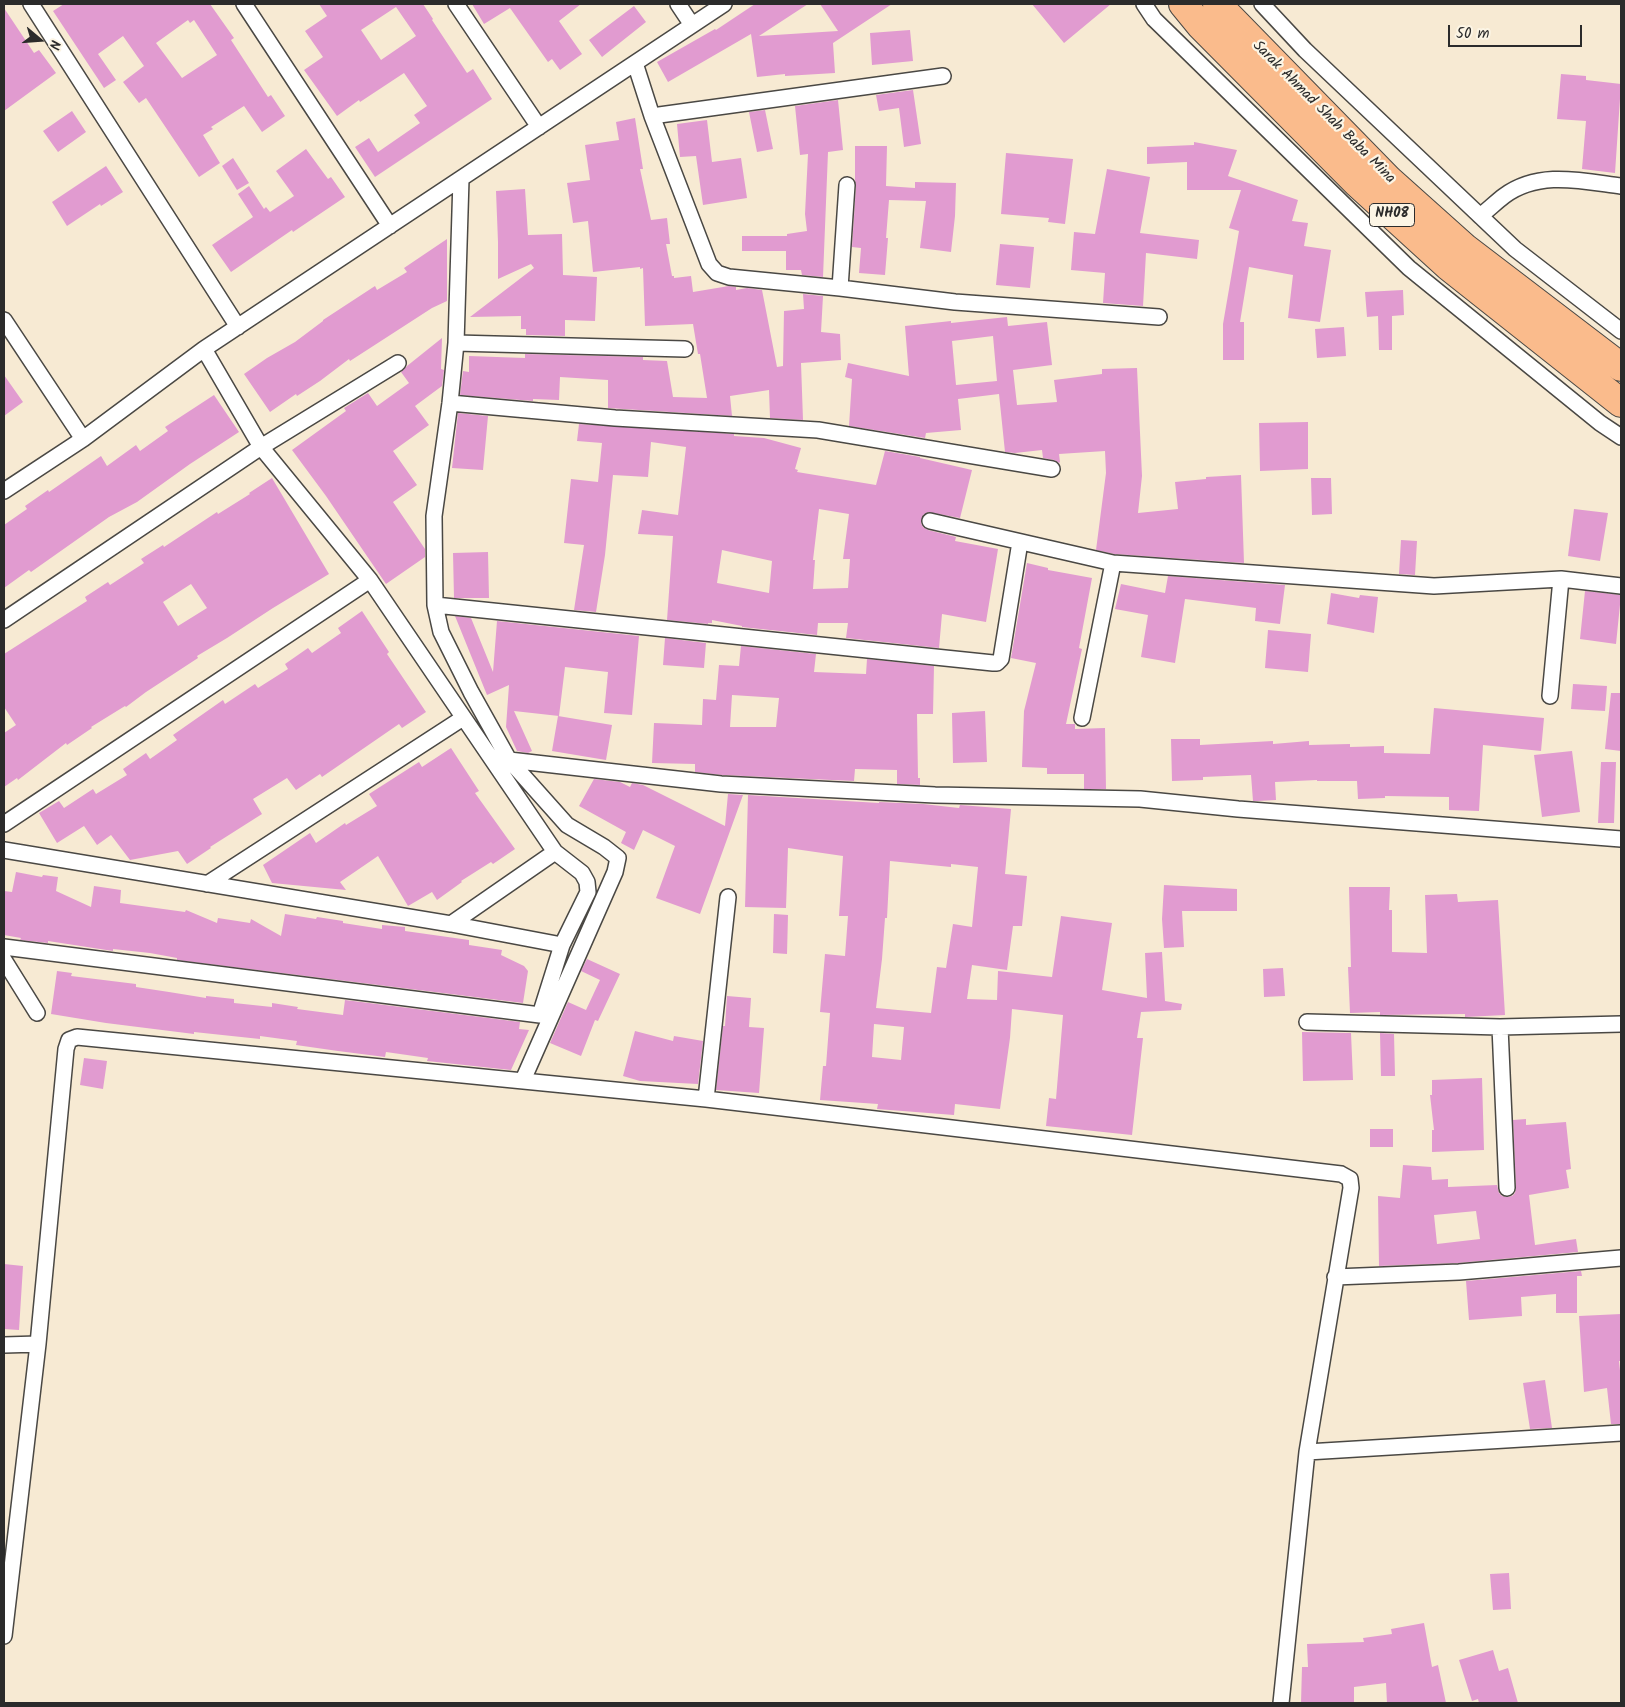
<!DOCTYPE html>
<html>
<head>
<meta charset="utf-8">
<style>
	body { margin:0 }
	#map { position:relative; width:1625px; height:1707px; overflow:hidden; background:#f7ead3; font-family:Kalam,sans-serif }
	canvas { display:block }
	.frame { position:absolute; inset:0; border:5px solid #2b2b2b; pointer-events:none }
	.north { position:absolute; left:15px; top:15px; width:50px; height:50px; -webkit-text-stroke:4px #fcf5e5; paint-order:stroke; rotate:108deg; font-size:14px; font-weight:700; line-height:20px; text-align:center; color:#2b2b2b }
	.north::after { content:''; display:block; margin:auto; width:18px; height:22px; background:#2b2b2b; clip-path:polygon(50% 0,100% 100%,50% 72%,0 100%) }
	.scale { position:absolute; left:1448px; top:25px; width:134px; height:22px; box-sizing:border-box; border:2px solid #2b2b2b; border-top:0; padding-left:6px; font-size:15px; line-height:18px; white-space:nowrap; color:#2b2b2b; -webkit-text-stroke:4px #fcf5e5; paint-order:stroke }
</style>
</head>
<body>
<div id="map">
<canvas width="1625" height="1707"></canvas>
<div class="frame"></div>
<div class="north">N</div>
<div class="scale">50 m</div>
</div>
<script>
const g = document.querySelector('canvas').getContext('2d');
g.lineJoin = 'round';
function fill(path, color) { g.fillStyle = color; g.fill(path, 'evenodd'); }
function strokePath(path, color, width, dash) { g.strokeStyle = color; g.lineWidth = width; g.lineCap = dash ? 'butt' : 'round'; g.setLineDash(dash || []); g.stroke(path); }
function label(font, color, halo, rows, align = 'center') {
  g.font = font + ' Kalam,sans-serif'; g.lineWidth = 4.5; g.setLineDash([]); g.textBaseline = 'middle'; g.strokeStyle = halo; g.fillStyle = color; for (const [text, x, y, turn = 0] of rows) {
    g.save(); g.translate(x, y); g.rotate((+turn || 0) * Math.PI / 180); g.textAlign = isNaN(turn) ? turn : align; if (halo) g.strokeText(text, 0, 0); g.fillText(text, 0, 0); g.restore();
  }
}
fill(new Path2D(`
	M64 4H210L234 38 231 40 268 97 271 95 285 116 262 132 244 106 211 127 213 129 203 135 220 163 199 177 146 98 139 103 123 82 144 66 123 36 98 54 116 80 104 88 53 11ZM188 20 190 23 194 20 217 55 182 78 156 43Z
	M319 4H423L433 19 432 20 467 73 473 69 492 99 375 177 355 147 369 138 378 152 420 123 414 115 427 106 404 73 360 102 359 100 337 116 304 70 323 57 305 31 327 16ZM396 7 416 36 381 60 361 30Z
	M472 4H581L559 21 582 54 560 70 552 59 548 62 510 8 484 24Z
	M755 4H808L759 36 838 31 820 4H892L833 43 835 73 785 76V74L757 77 751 34 668 82 657 62 715 29 716 30Z
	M1032 4H1111L1064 43Z
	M634 6 646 22 602 57 589 40Z
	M4 8 34 53 39 50 56 73 4 111Z
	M910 30 913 61 872 65 870 33Z
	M1561 74 1586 76V80L1621 84 1615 173 1582 169 1586 121 1557 119Z
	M913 90 921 144 904 147 899 108 879 111 876 95Z
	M838 100 843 150 828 152 823 277 802 275 801 270H786V251H742V236H787V234L807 231 805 214 808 154 800 155 795 106Z
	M765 110 773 149 757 152 749 112Z
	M72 111 86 132 58 152 43 131Z
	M635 118 643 169H640L651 220 667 218 670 244H666L672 276H674V278L691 276 693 292 729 286 736 287V290L747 288 762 290 777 367 783 366 784 311 804 309 803 294 823 296 821 332 840 334 841 360 801 363 803 420 770 418 769 390 730 396 732 416 608 408V380L560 377 559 400 533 399V401L460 395 463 371 469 372V356L525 358V354L643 357V360L667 361 673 397 707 398 700 354H698L693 324 645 326 643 268 640 269V267L593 272 588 221 573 223 567 183 590 180 585 145 619 140 616 122Z
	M707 120 712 162 741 158 747 198 703 205 696 156 680 157 677 124Z
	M1194 142 1237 150 1228 176 1298 200 1292 221 1308 223 1304 246 1331 250 1320 322 1288 318 1293 275 1249 267 1240 322H1244V360H1223V324L1239 231 1229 228 1241 190H1187V162L1147 164V147L1194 145Z
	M855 146H887L886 186 915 188V182L956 183 955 216 951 252 920 248 926 201 889 200 886 238H888L885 275 859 273 861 248 852 247 856 186 855 180Z
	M306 149 328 179 331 177 345 197 293 232 292 230 231 272 212 245 253 217 238 194 249 186 264 209 266 207 270 212 294 196 276 171Z
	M1006 153 1073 159 1065 224 1048 222 1049 218 1001 214Z
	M233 158 249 183 237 190 222 166Z
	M106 166 123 192 101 206 100 204 67 226 52 202Z
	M1107 169 1150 177 1140 233 1199 240 1197 259 1146 253 1143 306 1103 303 1105 273 1071 270 1074 232 1095 234Z
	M525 189 528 235 562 234 563 275 597 277 595 321 565 320V336L526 335V329H521V316L470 317 534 268 531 264 498 279V242L496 191Z
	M447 239V301L432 308 350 361 349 359 320 381 297 396 296 394 270 412 244 374 267 358 295 342 323 321V320L375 286 377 290 407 272 404 268Z
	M1000 244 1034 247 1030 288 996 285Z
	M1403 290 1404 315 1392 316V350H1379L1378 316 1367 317 1365 292Z
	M1007 317 1008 326 1047 322 1052 365 1013 370 1017 405 1057 402 1054 380 1102 374V369L1137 368 1142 476 1138 513 1178 509 1175 482 1206 479V477L1241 475 1244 563 1114 554 1096 550 1106 473 1105 451 1059 454 1060 462 1059 463 1054 460 1043 458 1042 450 1015 453 1005 452 999 394 958 399 961 430 926 433 925 438 849 426 852 379 845 377 848 363 909 376 905 326 951 321V323ZM993 336 997 381 956 385 952 341Z
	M1344 327 1346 356 1317 358 1315 329Z
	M442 338 441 369 444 370 442 386 415 406 429 425 393 451 417 485 393 502 425 549V557L386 584 326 496 292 450 346 411 344 408 368 393 377 406 409 383 401 372 407 366Z
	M4 375 23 402 4 416Z
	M214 395 239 432 190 464 137 502 109 517 31 572 29 570 4 588V525L27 509 25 506 48 490 49 492 101 456 107 466 136 445 140 451 168 431 165 427Z
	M458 413 488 416 483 470 452 468Z
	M1308 422V469L1260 471 1259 423Z
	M579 424 734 434V436L764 438 801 448 795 469 798 470 797 472 876 485 885 451 920 457V458L972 470 960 518 928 512 923 515 921 523 923 527 928 530 956 537 955 541 998 549 986 622 942 614 939 648 846 638 848 623H818L817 635 742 627V626L712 620V623H708V624L667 620 673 536 638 534 642 510 678 515 686 447 651 442 648 477 613 475 605 555 596 612 574 610 584 545 564 543 571 479 598 482 602 443 577 441ZM819 509 849 514 843 559H850L848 588 813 589 815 560H813ZM722 550 772 561 769 593 717 583Z
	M272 478 329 574 273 608 227 638 197 656 198 658 146 692 126 707 125 706 91 727 92 728 67 745 66 743 18 780 17 778 4 787V733L16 725 4 707V654L87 601 85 597 108 582 110 585 144 563 141 559 163 545 164 547 217 512 218 514 250 494 249 493ZM191 584 207 608 178 626 163 602Z
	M1311 478H1331L1332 514 1312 515Z
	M1574 509 1608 513 1600 561 1568 556Z
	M1401 540 1417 541 1415 575 1399 574Z
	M488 552 489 598H454L453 553Z
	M1027 563 1048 568V570L1092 578 1079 648 1082 649 1066 724H1075V729L1105 728 1106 789H1084V774H1047V768L1022 767 1024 711 1036 663 1011 658Z
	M1168 576 1285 585 1280 624 1255 621 1256 608 1185 599 1175 663 1141 657 1148 615 1115 609 1121 584 1165 593Z
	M1585 591 1621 595 1616 644 1580 639Z
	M1331 593 1359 598 1360 595 1378 597 1374 633 1327 624Z
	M362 611 389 652 387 654 426 712 402 728 399 724 322 777 320 774 296 790 287 778 253 799 262 814 210 847 211 848 187 864 178 851 130 860 111 835 97 845 84 826 57 843 39 813 59 801 64 808 93 789 96 794 127 775 123 769 146 753 150 759 177 740 173 735 223 700 225 704 255 684 258 688 288 669 285 664 308 648 312 653 341 633 338 628Z
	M455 616 471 618 493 672 497 621 639 636 632 715 604 713 608 672 565 667 559 716 514 711 532 751 528 753 517 751 506 727 509 685 487 695Z
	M1268 630 1311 634 1308 672 1265 668Z
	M665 638 706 643 704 668 663 665Z
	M741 646 816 654 814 672 866 674 867 659 934 666 933 714H917L918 778H920V785L897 784V770L855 769 854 781 722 775 695 772V764L652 763 654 723 702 725 703 699 716 700 719 665 739 666ZM732 695 779 698 776 727H730Z
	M1573 684 1607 686 1605 711 1571 709Z
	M1611 693H1621V751L1605 749Z
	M1434 708 1544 718 1541 751 1483 745 1479 811 1449 810V797L1385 796V798L1358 799 1357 781H1317V780L1275 782 1276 800 1258 801H1253L1251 775 1203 777V780L1172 781 1171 739H1200V745L1273 741V744L1309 741V745L1350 744V747L1384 746V753L1430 754Z
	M985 711 987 762 953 763 952 713Z
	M558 716 612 725 606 760 552 751Z
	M451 748 479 791 475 793 515 849 493 864 491 862 461 881 462 882 437 900 432 892 408 906 378 856 340 882 346 890 272 883 263 865 310 833 316 843 345 823 346 825 377 806 369 794 419 762 422 767Z
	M1572 751 1580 812 1542 817 1534 755Z
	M1601 762H1616L1614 823H1598Z
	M594 779 620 782 630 787 632 783 643 785 725 826 728 794 743 795 700 914 656 898 675 846 643 830 634 850 621 843 626 832 579 806Z
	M748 795 879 803V802L923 804 959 808 960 805 1011 809 1005 874 1027 876 1022 926H1013L1007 970 972 965 967 999 997 1000 998 971 1052 977 1061 916 1112 923 1102 990 1147 998 1145 953 1162 952 1165 1001 1182 1004 1181 1010 1141 1012 1137 1038H1143L1132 1135 1046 1126 1049 1098 1056 1099 1063 1015 1012 1009 1010 1038 1000 1109 955 1104 954 1115 877 1109 878 1104 820 1100 823 1066H826L830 1013 820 1012 825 954 845 956 848 916H839L843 856 788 848 786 908 745 907ZM890 861 951 867V864L978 867 972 927 953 924 946 968 937 967 931 1013 876 1008 882 959 885 918H887ZM874 1024 904 1027 901 1060 872 1057Z
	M16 872 42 877 43 875 58 877 56 891 91 907 94 886 121 890 120 903 185 912 186 910 217 923 218 918 250 923 251 919 281 936 285 914 316 919 317 917 343 921V923L382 929V925L405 927V931L469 940V945L502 950 501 955 524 966 528 971 523 1003 177 960V958L150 953 113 949V951L48 941V943L20 940 21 938 4 935V891L12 892Z
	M1164 885 1237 889V911H1182L1184 947 1164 948 1162 919Z
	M1349 887H1390L1389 910H1392V952L1427 953 1425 895 1457 894 1458 902 1498 900 1505 1015 1465 1017V1014L1380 1015V1012L1350 1013 1348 967H1351Z
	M774 914 788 915 787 954 773 953Z
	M587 959 620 974 598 1021 595 1020 581 1056 550 1043 568 1002 586 1010 600 980 581 971Z
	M1283 968 1285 996 1264 997 1263 969Z
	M57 971 72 973 71 976 136 984V987L169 992 206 998V996L234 999V1003L272 1007V1003L298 1007 297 1009 343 1015 345 1000 520 1022 519 1029 529 1030 511 1070 427 1061 428 1058 386 1052 385 1057 338 1051 296 1045 297 1041 260 1036V1039L194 1032V1034L106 1023 51 1014Z
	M727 996 751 998 749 1027 764 1028 759 1093 716 1090 723 1026H725Z
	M635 1031 673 1041 674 1036 703 1041 698 1084 640 1081 623 1076Z
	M1302 1032 1351 1033 1353 1080 1303 1081Z
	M1380 1033 1394 1034 1395 1076H1381Z
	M84 1058 107 1061 103 1089 80 1085Z
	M1482 1078 1484 1150 1432 1152V1130H1434L1430 1095H1432V1080Z
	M1526 1119V1125L1566 1122 1571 1169 1566 1170 1569 1188 1529 1195 1535 1245 1576 1239 1578 1252 1458 1263 1379 1266 1378 1196 1400 1198 1403 1165 1431 1167 1432 1180 1448 1179V1187L1497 1185 1499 1193 1502 1196 1507 1197 1512 1196 1515 1193 1516 1188 1513 1120ZM1476 1211 1480 1239 1437 1244 1434 1215Z
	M1370 1129H1393V1147H1370Z
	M4 1264 23 1266 19 1330 4 1329Z
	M1581 1271 1582 1276H1577V1313H1556V1294L1521 1297 1522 1316 1469 1320 1466 1281Z
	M1621 1314V1361H1619L1621 1380V1424H1611L1607 1388 1584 1392 1579 1316Z
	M1545 1380 1552 1428 1530 1429 1523 1383Z
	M1509 1573 1511 1609 1493 1610 1490 1574Z
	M1424 1623 1432 1667 1438 1665 1446 1703H1387L1386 1683 1354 1687V1703H1301L1302 1667H1308L1307 1644 1364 1642 1363 1638 1392 1634 1391 1629Z
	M1493 1650 1499 1671 1508 1668 1518 1703H1479L1478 1699 1472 1701 1459 1660Z`), '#e19bd0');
const street = new Path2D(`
	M31 4 238 327
	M244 4 390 226
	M456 4 539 127
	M678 4 692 25
	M1144 4 1154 19 1409 268 1600 423 1621 437
	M1262 4 1305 50 1515 249 1621 331
	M635 63 652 116 709 264 717 273 729 277 840 288 955 302 1159 317
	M652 116 943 76
	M461 179 456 343 450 403 434 516 435 605 441 632 471 692 509 760 567 825 604 847 618 858 615 872 523 1080
	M1480 216C1488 210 1496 202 1504 196 1539 170 1582 181 1621 186
	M840 288 847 185
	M4 320 83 439
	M456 343 685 349
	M450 403 615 418 818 430 1052 469
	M4 491 83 439 204 349 724 4
	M930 521 1113 563 1434 586 1561 579 1621 586
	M435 605 993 663H997L1001 659 1020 542
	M4 620 261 447 398 363
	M1550 696 1561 579
	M1082 718 1113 563
	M509 760 721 784 935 795 1140 799 1238 809 1621 839
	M4 824 370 580
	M4 850 451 924 562 945
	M207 884 463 718
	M451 924 555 852
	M4 947 540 1015 562 945 588 892 587 882 582 873 555 852 370 580 261 447 204 349
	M4 960 37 1013
	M1307 1022 1500 1027 1621 1024
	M1500 1027 1507 1188
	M706 1099 728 897
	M1335 1277 1459 1272 1621 1258
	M4 1345 38 1344
	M1307 1452 1621 1433
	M4 1636 38 1344 66 1049 69 1040 77 1037 706 1099 1341 1174 1350 1179 1351 1188 1307 1452 1281 1703`);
const highway = new Path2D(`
	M1183 4 1201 26 1357 183 1448 266 1621 403
	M1217 4 1389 180 1465 248 1621 367`);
strokePath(street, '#4a4844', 18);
strokePath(highway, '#4a4844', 30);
strokePath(street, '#fff', 15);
strokePath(highway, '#fabb8c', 28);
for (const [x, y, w] of [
	[1392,215,45]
]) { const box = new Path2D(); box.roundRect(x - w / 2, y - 11.5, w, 23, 4); g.fillStyle = '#fcf5e5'; g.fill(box); strokePath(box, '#2b2b2b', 1); }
label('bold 14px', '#2b2b2b', null, [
	["NH08",1392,215]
]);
label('15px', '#2b2b2b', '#fcf5e5', [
	["Sarak Ahmad Shah Baba Mina",1323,113,45]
]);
</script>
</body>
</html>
